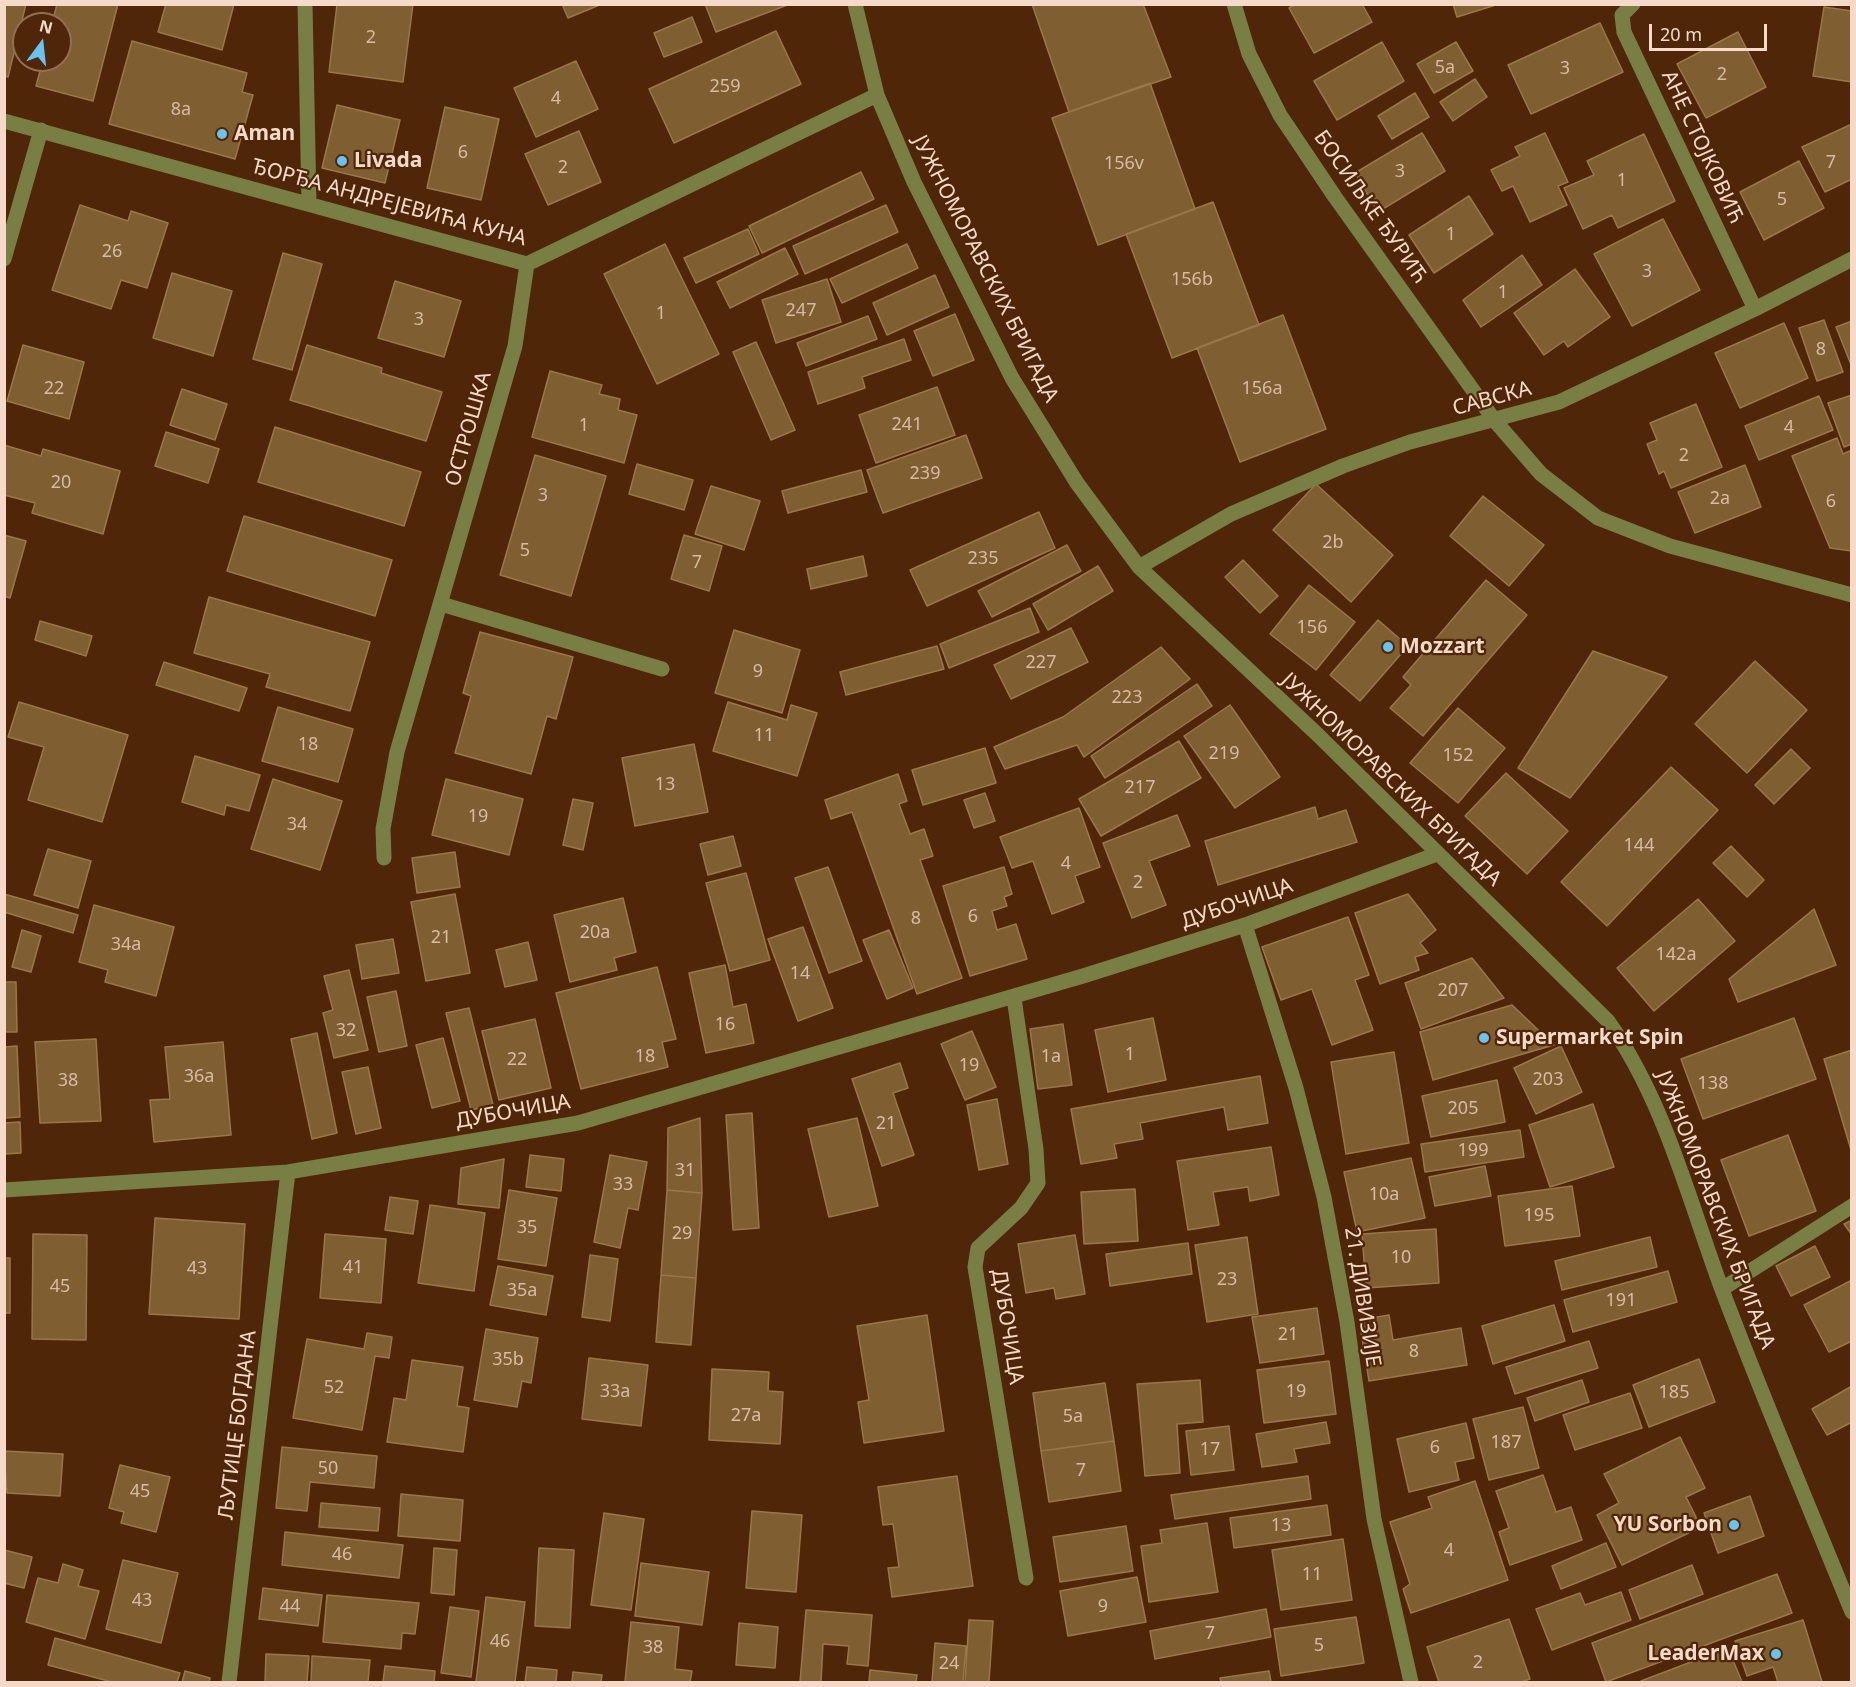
<!DOCTYPE html>
<html>
<head>
<meta charset="utf-8">
<style>
	body { margin:0 }
	#map { position:relative; width:1856px; height:1687px; overflow:hidden; background:#4f2607; font-family:"Noto Sans",sans-serif }
	canvas { display:block }
	.frame { position:absolute; inset:0; border:6px solid #f5daca; pointer-events:none }
	.north { position:absolute; left:12px; top:12px; width:60px; height:60px; box-sizing:border-box; background:#4f2607; border:2px solid #916e55; border-radius:50%; rotate:15deg; font-size:16px; font-weight:700; line-height:24px; text-align:center; color:#f5daca }
	.north::after { content:''; display:block; margin:auto; width:21px; height:27px; background:#69c3f1; clip-path:polygon(50% 0,100% 100%,50% 72%,0 100%) }
	.scale { position:absolute; left:1649px; top:24px; width:118px; height:27px; box-sizing:border-box; border:3px solid #f5daca; border-top:0; padding-left:8px; font-size:18px; line-height:21px; white-space:nowrap; color:#f5daca; -webkit-text-stroke:4px #4f2607; paint-order:stroke }
</style>
</head>
<body>
<div id="map">
<canvas width="1856" height="1687"></canvas>
<div class="frame"></div>
<div class="north">N</div>
<div class="scale">20 m</div>
</div>
<script>
const g = document.querySelector('canvas').getContext('2d');
g.lineJoin = 'round';
function fill(path, color) { g.fillStyle = color; g.fill(path, 'evenodd'); }
function strokePath(path, color, width, dash) { g.strokeStyle = color; g.lineWidth = width; g.lineCap = dash ? 'butt' : 'round'; g.setLineDash(dash || []); g.stroke(path); }
function label(font, color, halo, rows, align = 'center') {
  g.font = font + ' "Noto Sans",sans-serif'; g.lineWidth = 4.5; g.setLineDash([]); g.textBaseline = 'middle'; g.strokeStyle = halo; g.fillStyle = color; for (const [text, x, y, turn = 0] of rows) {
    g.save(); g.translate(x, y); g.rotate((+turn || 0) * Math.PI / 180); g.textAlign = isNaN(turn) ? turn : align; if (halo) g.strokeText(text, 0, 0); g.fillText(text, 0, 0); g.restore();
  }
}
const building = new Path2D(`
	M4 4H26L8 77 4 76Z
	M57 4H118L93 101 36 86 43 60H60V24H52Z
	M166 4H234L222 50 158 32Z
	M337 4H413L403 82 329 72Z
	M562 4H602L568 18Z
	M705 4H790L716 32Z
	M1032 4H1143L1171 77 1069 112Z
	M1296 4H1362L1372 22 1314 53 1289 8Z
	M1453 4H1499L1457 17Z
	M1824 7 1852 11V82L1813 76Z
	M692 17 702 42 664 57 654 33Z
	M1600 23 1623 72 1531 114 1508 65Z
	M776 31 801 84 674 143 649 89Z
	M1738 32 1766 87 1706 118 1677 64Z
	M132 41 247 73 242 92 253 95 235 159 109 124Z
	M1382 42 1404 81 1337 120 1314 81Z
	M1456 42 1473 71 1434 93 1417 64Z
	M576 61 598 109 536 137 514 88Z
	M1475 79 1487 97 1453 121 1440 102Z
	M1150 83 1195 209 1098 245 1052 118Z
	M1415 93 1429 117 1392 139 1378 116Z
	M337 105 400 120 385 183 322 168Z
	M445 107 499 119 481 200 427 188Z
	M1852 124V179L1825 192 1802 147Z
	M579 131 601 182 548 205 525 154Z
	M1422 133 1445 171 1378 212 1355 173Z
	M1545 133 1568 182 1558 186 1567 205 1530 222 1513 186 1502 191 1491 170 1520 156 1515 147Z
	M1644 134 1675 201 1618 228 1612 215 1583 229 1564 188 1594 175 1587 161Z
	M1799 161 1824 208 1764 240 1740 192Z
	M861 172 874 199 762 253 749 226Z
	M1469 196 1493 234 1434 273 1409 235Z
	M1213 202 1259 325 1172 358 1126 234Z
	M80 205 128 221 131 211 168 223 147 288 121 280 111 309 52 290Z
	M886 205 898 232 805 274 793 246Z
	M1663 219 1700 290 1632 326 1594 254Z
	M748 229 759 254 696 283 684 258Z
	M665 244 719 354 657 384 604 274Z
	M907 244 918 268 842 303 830 279Z
	M785 248 798 274 730 308 717 282Z
	M283 253 322 264 292 370 253 359Z
	M1522 255 1542 285 1481 327 1463 300Z
	M1575 269 1610 317 1568 347 1564 341 1544 355 1514 313Z
	M172 273 232 291 213 356 153 338Z
	M935 275 949 307 887 335 873 303Z
	M827 279 841 322 776 343 762 300Z
	M395 281 461 301 444 357 378 338Z
	M955 314 974 360 933 376 914 331Z
	M1283 315 1326 429 1240 462 1197 348Z
	M868 316 877 339 806 366 797 343Z
	M1824 320 1843 372 1817 381 1799 328Z
	M1852 321V367L1836 327Z
	M1784 323 1808 378 1740 408 1715 353Z
	M904 339 911 360 862 377 865 388 818 404 808 372Z
	M756 342 795 430 771 440 733 352Z
	M23 345 84 362 69 419 7 401Z
	M307 345 382 368 381 373 442 392 426 441 290 400Z
	M550 371 602 385 599 394 620 399 618 410 637 415 624 463 532 437Z
	M937 387 955 435 876 463 859 415Z
	M182 389 227 404 215 440 170 425Z
	M1852 395V444L1844 447 1828 403Z
	M1819 396 1833 430 1759 460 1745 426Z
	M1696 404 1722 467 1671 488 1664 471 1659 474 1647 444 1657 440 1650 423Z
	M275 427 421 472 404 526 258 482Z
	M166 432 219 449 208 483 155 466Z
	M966 435 982 478 883 513 867 470Z
	M1837 438 1843 454 1852 450V551L1830 548 1792 456Z
	M4 445 41 456 43 449 120 471 103 534 32 513 35 503 4 495Z
	M535 455 606 476 571 596 500 575Z
	M637 464 693 480 684 510 629 494Z
	M1745 465 1761 507 1695 533 1678 492Z
	M861 470 867 492 788 513 782 491Z
	M1316 484 1393 555 1351 602 1273 530Z
	M711 486 760 501 744 550 695 534Z
	M1483 496 1544 545 1509 586 1450 536Z
	M1039 512 1055 548 927 606 910 570Z
	M244 516 392 560 375 616 227 571Z
	M4 535 26 541 10 598 4 596Z
	M684 535 722 546 709 591 671 579Z
	M1067 545 1081 571 992 617 978 591Z
	M863 556 867 576 811 589 807 569Z
	M1243 560 1278 596 1260 613 1225 577Z
	M1098 566 1113 591 1048 630 1033 604Z
	M1486 580 1527 615 1423 736 1390 708 1411 685 1403 677Z
	M1309 585 1355 622 1316 670 1270 634Z
	M209 597 370 642 350 711 266 687 270 674 194 653Z
	M1030 608 1039 632 949 668 940 644Z
	M1378 620 1408 646 1360 701 1330 675Z
	M40 621 92 636 86 656 35 640Z
	M1071 628 1088 662 1011 699 994 665Z
	M734 630 800 650 782 713 715 693Z
	M480 632 573 657 556 719 547 716 531 774 455 753 471 696 463 693Z
	M937 646 944 669 846 695 840 672Z
	M1161 647 1190 679 1084 757 1077 745 1005 769 994 747 1063 717Z
	M1593 651 1667 677 1570 798 1518 768Z
	M1755 661 1807 710 1747 773 1695 724Z
	M164 662 247 688 239 711 156 685Z
	M1197 684 1212 706 1105 778 1091 756Z
	M19 702 128 735 102 822 28 800 44 747 8 737Z
	M728 702 787 720 791 705 817 713 797 776 713 751Z
	M1230 705 1280 777 1235 808 1184 736Z
	M278 707 353 729 338 782 262 761Z
	M1458 708 1505 748 1458 803 1410 763Z
	M1179 741 1201 778 1101 836 1079 799Z
	M694 744 708 812 635 826 622 758Z
	M985 748 996 783 923 805 912 770Z
	M1791 749 1810 768 1774 804 1755 785Z
	M195 756 260 775 249 811 226 805 224 815 182 802Z
	M1671 767 1718 810 1607 926 1561 882Z
	M1506 773 1568 831 1527 874 1465 816Z
	M898 774 907 801 899 804 910 834 924 829 933 856 920 860 962 978 917 994 852 812 831 819 825 800Z
	M273 779 342 801 320 870 251 849Z
	M446 779 523 799 509 855 432 835Z
	M985 793 995 821 974 828 964 800Z
	M573 799 593 803 583 850 563 845Z
	M1315 807 1318 819 1346 810 1357 842 1218 885 1205 841Z
	M1079 808 1100 867 1075 876 1084 902 1052 914 1033 861 1012 868 1000 837Z
	M1177 815 1190 846 1149 861 1166 905 1132 918 1103 843Z
	M733 836 741 866 708 875 700 844Z
	M1731 846 1764 880 1747 897 1713 863Z
	M48 849 91 861 78 908 34 895Z
	M455 852 460 887 417 893 412 858Z
	M828 867 862 961 829 973 795 878Z
	M1004 867 1012 894 1004 897 1007 906 992 911 997 930 1016 924 1027 959 970 976 943 886Z
	M746 873 770 960 730 971 706 883Z
	M4 894 78 915 73 933 4 912Z
	M455 894 470 973 426 981 411 902Z
	M1408 894 1436 930 1420 943 1428 953 1415 957 1419 970 1380 984 1355 913Z
	M623 898 636 952 614 958 617 970 570 982 554 915Z
	M1698 899 1735 941 1654 1011 1617 968Z
	M94 905 174 927 156 996 105 982 108 970 79 962Z
	M1814 909 1836 965 1738 1002 1729 979Z
	M1348 917 1369 975 1355 980 1373 1030 1332 1045 1312 989 1281 1000 1262 947Z
	M803 927 833 1008 798 1021 768 939Z
	M22 930 41 936 31 972 12 967Z
	M889 930 913 988 887 999 863 940Z
	M393 939 399 973 362 979 356 945Z
	M528 942 537 980 505 987 496 950Z
	M1472 958 1504 998 1421 1029 1405 983Z
	M725 965 733 1007 746 1004 754 1043 706 1053 689 973Z
	M657 967 676 1039 662 1042 668 1067 581 1089 556 993Z
	M349 970 368 1050 334 1058 323 1013 333 1010 324 976Z
	M4 982H16L17 1032H4Z
	M396 991 407 1046 379 1052 367 997Z
	M1512 1005 1554 1045 1433 1080 1420 1032Z
	M469 1008 493 1105 471 1110 446 1013Z
	M1153 1018 1166 1080 1108 1092 1095 1030Z
	M1794 1018 1816 1079 1703 1119 1681 1059Z
	M535 1019 551 1088 499 1100 482 1031Z
	M1063 1024 1072 1085 1038 1089 1030 1029Z
	M972 1031 996 1087 965 1100 941 1044Z
	M317 1033 337 1133 312 1139 291 1039Z
	M443 1038 460 1101 432 1108 416 1045Z
	M96 1039 101 1121 40 1123 35 1042Z
	M223 1042 231 1135 154 1142 150 1100 170 1099 165 1047Z
	M17 1046 20 1117 4 1118V1047Z
	M1561 1046 1582 1092 1536 1114 1514 1068Z
	M1852 1050V1150H1851L1824 1059Z
	M1394 1052 1409 1143 1346 1154 1331 1062Z
	M900 1063 908 1088 893 1093 914 1155 882 1166 852 1079Z
	M368 1067 381 1128 356 1134 342 1072Z
	M1260 1076 1268 1123 1228 1130 1224 1107 1140 1123 1143 1139 1114 1144 1117 1158 1081 1164 1071 1109Z
	M1497 1080 1505 1122 1431 1137 1422 1096Z
	M997 1099 1008 1164 979 1170 967 1105Z
	M1593 1104 1614 1167 1550 1187 1529 1125Z
	M752 1113 759 1228 733 1230 726 1115Z
	M700 1118 702 1193 667 1190 668 1128Z
	M857 1118 878 1206 829 1217 808 1129Z
	M20 1122 21 1153 4 1154V1123Z
	M1520 1130 1524 1157 1425 1172 1421 1144Z
	M1788 1135 1816 1211 1749 1236 1721 1160Z
	M1271 1147 1279 1195 1250 1201 1248 1187 1213 1192 1219 1225 1188 1230 1177 1161Z
	M530 1155 564 1159 561 1191 526 1187Z
	M610 1155 647 1162 638 1210 628 1208 620 1248 594 1242Z
	M1411 1158 1425 1218 1357 1232 1344 1172Z
	M504 1159 499 1208 458 1204 461 1168Z
	M1485 1166 1491 1196 1435 1206 1429 1177Z
	M1572 1186 1580 1236 1505 1246 1498 1196Z
	M1135 1189 1138 1241 1084 1244 1081 1192Z
	M509 1190 557 1198 546 1266 498 1259Z
	M667 1190 702 1193 696 1278 661 1275Z
	M390 1197 418 1201 413 1234 385 1230Z
	M430 1205 485 1213 474 1291 418 1283Z
	M155 1218 245 1224 239 1319 149 1314Z
	M1852 1220V1235L1844 1224Z
	M1436 1229 1439 1283 1366 1288 1362 1234Z
	M33 1234 87 1235 86 1340 32 1339Z
	M325 1234 386 1239 381 1303 320 1298Z
	M1075 1235 1085 1294 1056 1299 1054 1288 1026 1293 1018 1244Z
	M1247 1237 1258 1314 1207 1322 1195 1245Z
	M1650 1237 1657 1267 1562 1290 1555 1261Z
	M1188 1243 1192 1274 1110 1286 1106 1254Z
	M1815 1246 1830 1277 1791 1296 1776 1266Z
	M590 1255 618 1259 610 1321 582 1317Z
	M4 1258H10V1313H4Z
	M498 1266 553 1276 546 1315 490 1305Z
	M1668 1271 1677 1302 1573 1332 1564 1300Z
	M661 1275 696 1278 691 1345 656 1342Z
	M1852 1280V1341L1829 1352 1804 1305Z
	M1554 1305 1565 1341 1493 1364 1482 1326Z
	M1317 1308 1324 1354 1260 1363 1252 1317Z
	M927 1315 944 1431 864 1443 858 1402 869 1400 857 1326Z
	M1389 1315 1393 1340 1461 1328 1467 1365 1369 1381 1359 1320Z
	M486 1329 538 1338 531 1383 522 1381 517 1407 474 1400Z
	M367 1333 392 1337 389 1358 375 1356 362 1430 293 1418 307 1339 364 1349Z
	M1589 1341 1598 1368 1515 1394 1506 1367Z
	M589 1358 648 1365 641 1426 582 1419Z
	M1699 1359 1715 1402 1649 1427 1633 1385Z
	M412 1360 463 1367 457 1406 469 1408 463 1452 387 1442 394 1398 406 1400Z
	M1329 1361 1336 1414 1264 1423 1257 1370Z
	M712 1369 769 1372 768 1391 783 1392 780 1444 709 1440Z
	M1200 1380 1203 1422 1177 1424 1180 1473 1145 1476 1137 1384Z
	M1582 1380 1589 1402 1535 1421 1527 1398Z
	M1105 1383 1114 1441 1041 1451 1033 1393Z
	M1852 1386V1422L1827 1435 1812 1409Z
	M1630 1393 1642 1428 1575 1450 1563 1415Z
	M1523 1407 1539 1468 1489 1480 1473 1419Z
	M1326 1422 1330 1443 1294 1449 1297 1462 1262 1467 1256 1434Z
	M1466 1423 1474 1458 1455 1462 1459 1480 1409 1492 1397 1439Z
	M1229 1426 1234 1470 1191 1475 1186 1431Z
	M1680 1437 1705 1488 1686 1497 1701 1527 1622 1565 1597 1515 1619 1503 1604 1474Z
	M1114 1441 1121 1491 1049 1502 1041 1451Z
	M282 1447 377 1456 374 1488 310 1482 307 1511 276 1508Z
	M4 1451 63 1454 60 1496 7 1493Z
	M120 1465 170 1477 156 1532 121 1523 124 1512 109 1508Z
	M1543 1475 1556 1512 1571 1507 1582 1540 1510 1565 1499 1532 1509 1528 1496 1491Z
	M957 1476 973 1586 892 1597 888 1568 899 1567 893 1524 883 1525 878 1487Z
	M1308 1476 1311 1499 1175 1519 1171 1495Z
	M1475 1481 1508 1580 1411 1613 1403 1589 1410 1584 1390 1522 1432 1508 1428 1497Z
	M401 1494 463 1500 460 1541 398 1536Z
	M1750 1496 1764 1536 1718 1553 1704 1513Z
	M321 1503 380 1508 378 1531 319 1527Z
	M1327 1505 1331 1535 1234 1548 1230 1518Z
	M752 1511 802 1515 796 1592 746 1588Z
	M604 1513 644 1519 631 1610 591 1605Z
	M1207 1523 1218 1592 1149 1602 1141 1546 1162 1543 1160 1530Z
	M1126 1526 1133 1571 1060 1582 1053 1537Z
	M285 1532 403 1545 399 1578 282 1565Z
	M1343 1539 1352 1600 1281 1610 1272 1550Z
	M1606 1543 1616 1567 1561 1589 1552 1566Z
	M434 1548 457 1550 454 1595 431 1593Z
	M539 1548 574 1550 570 1628 535 1626Z
	M4 1550 32 1557 24 1588 4 1583Z
	M123 1560 178 1573 161 1643 106 1629Z
	M641 1563 709 1572 702 1625 635 1616Z
	M63 1564 83 1570 78 1586 99 1591 85 1639 26 1622 38 1578 58 1583Z
	M1692 1565 1703 1594 1640 1619 1629 1590Z
	M1777 1574 1792 1613 1606 1682 1592 1643Z
	M1137 1577 1146 1622 1068 1636 1060 1591Z
	M263 1588 322 1595 318 1626 259 1619Z
	M1621 1592 1631 1620 1552 1650 1536 1609 1580 1593 1585 1605Z
	M327 1595 419 1603 415 1634 402 1633 401 1649 323 1642Z
	M486 1597 525 1602 515 1682H476Z
	M450 1607 479 1611 471 1677 441 1673Z
	M1266 1609 1271 1637 1155 1659 1150 1631Z
	M806 1610 872 1615 868 1666 847 1664 849 1646 823 1644 821 1682H800Z
	M1356 1617 1364 1663 1281 1676 1274 1629Z
	M1509 1619 1530 1679 1521 1682H1439L1427 1647Z
	M969 1620 993 1621 989 1682H965Z
	M1803 1620 1822 1682H1778L1773 1667 1747 1676 1735 1641Z
	M631 1622 679 1627 675 1669 692 1671 690 1682H625Z
	M739 1623 778 1627 775 1668 736 1665Z
	M55 1638 180 1673 177 1682H112L48 1665Z
	M935 1643 966 1646 963 1682H932Z
	M1728 1648 1742 1682H1641V1681Z
	M266 1654 309 1656 307 1682H265Z
	M312 1656 370 1660 368 1682H311Z
	M385 1666 435 1671 434 1682H383Z
	M527 1667 557 1670 556 1682H525Z
	M870 1670 917 1675 916 1682H869Z
	M185 1671 210 1678 209 1682H182Z
	M1269 1671 1271 1682H1221L1220 1678Z
	M573 1672 602 1675 601 1682H572Z`);
fill(building, '#7f5e32');
strokePath(building, '#9a774b', 1.5);
strokePath(new Path2D(`
	M305 4 309 203
	M855 4 877 95 914 182 1012 378 1077 483 1139 567 1318 735 1608 1021C1664 1100 1688 1197 1721 1287 1762 1396 1808 1504 1852 1612
	M1234 4 1249 54 1280 115 1335 197 1495 421 1541 474 1598 518 1670 546 1852 595
	M1633 4 1622 15 1624 32 1755 309
	M4 121 527 264 877 95
	M4 259 41 130
	M1139 567 1231 514 1343 466 1410 442 1559 402 1755 309 1852 259
	M441 604 662 669
	M384 858 383 829 397 752 515 346 527 264
	M1245 925 1296 1088 1324 1197 1347 1322 1374 1519 1411 1682
	M1014 998 1036 1149 1038 1183 1021 1208 978 1248 975 1267 1026 1578
	M4 1190 288 1172 578 1123 1083 976 1245 925 1437 854
	M1722 1289 1852 1206
	M229 1682 288 1172`), '#797e45', 15);
for (const [x, y, r, color] of [
	[222,134,6,"#69c3f1"],
	[342,161,6,"#69c3f1"],
	[1388,647,6,"#69c3f1"],
	[1484,1038,6,"#69c3f1"],
	[1734,1525,6,"#69c3f1"],
	[1776,1654,6,"#69c3f1"]
]) { const dot = new Path2D(); dot.arc(x, y, r, 0, 2 * Math.PI); g.fillStyle = color; g.fill(dot); strokePath(dot, '#4f2607', 2); }
label('18px', '#d8bba4', null, [
	["2",371,38],
	["5a",1445,68],
	["3",1565,69],
	["2",1722,75],
	["259",725,87],
	["4",556,99],
	["8a",181,110],
	["6",463,153],
	["7",1831,163],
	["156v",1124,164],
	["2",563,168],
	["3",1400,172],
	["1",1622,181],
	["5",1782,200],
	["1",1451,235],
	["26",112,252],
	["3",1647,272],
	["156b",1192,280],
	["1",1503,293],
	["247",801,311],
	["1",661,314],
	["3",419,320],
	["8",1821,350],
	["22",54,389],
	["156a",1262,389],
	["241",907,425],
	["1",584,426],
	["4",1789,428],
	["2",1684,456],
	["239",925,474],
	["20",61,483],
	["3",543,496],
	["2a",1720,499],
	["6",1831,502],
	["2b",1333,543],
	["5",525,551],
	["235",983,559],
	["7",697,563],
	["156",1312,628],
	["227",1041,663],
	["9",758,672],
	["223",1127,698],
	["11",764,736],
	["18",308,745],
	["219",1224,754],
	["152",1458,756],
	["13",665,785],
	["217",1140,788],
	["19",478,817],
	["34",297,825],
	["144",1639,846],
	["4",1066,864],
	["2",1138,883],
	["6",973,917],
	["8",916,919],
	["20a",595,933],
	["21",441,938],
	["34a",126,945],
	["142a",1676,955],
	["14",800,974],
	["207",1453,991],
	["16",725,1025],
	["32",346,1031],
	["1",1130,1055],
	["18",645,1057],
	["1a",1051,1057],
	["22",517,1060],
	["19",969,1066],
	["36a",199,1077],
	["203",1548,1080],
	["38",68,1081],
	["138",1713,1084],
	["205",1463,1109],
	["21",886,1124],
	["199",1473,1151],
	["31",685,1171],
	["33",623,1185],
	["10a",1384,1195],
	["195",1539,1216],
	["35",527,1228],
	["29",682,1234],
	["10",1401,1258],
	["41",353,1268],
	["43",197,1269],
	["23",1227,1280],
	["45",60,1287],
	["35a",522,1291],
	["191",1621,1301],
	["21",1288,1335],
	["8",1414,1352],
	["35b",508,1360],
	["52",334,1388],
	["33a",615,1392],
	["19",1296,1392],
	["185",1674,1393],
	["27a",746,1416],
	["5a",1073,1417],
	["187",1506,1443],
	["6",1435,1448],
	["17",1210,1450],
	["50",328,1469],
	["7",1081,1471],
	["45",140,1492],
	["13",1281,1526],
	["4",1449,1551],
	["46",342,1555],
	["11",1312,1575],
	["43",142,1601],
	["44",290,1607],
	["9",1103,1607],
	["7",1210,1634],
	["46",500,1642],
	["5",1319,1646],
	["38",653,1648],
	["2",1478,1663],
	["24",949,1664]
]);
label('bold 21px', '#f5daca', '#4f2607', [
	["Aman",234,134],
	["Livada",354,161],
	["Mozzart",1400,647],
	["Supermarket Spin",1496,1038],
	["YU Sorbon",1722,1525,"right"],
	["LeaderMax",1764,1654,"right"]
], 'left');
label('21px', '#f5daca', '#4f2607', [
	["АНЕ СТОЈКОВИЋ",1702,147,65],
	["ЂОРЂА АНДРЕЈЕВИЋА КУНА",389,203,15],
	["БОСИЉКЕ ЂУРИЋ",1370,207,55],
	["ЈУЖНОМОРАВСКИХ БРИГАДА",985,269,63],
	["САВСКА",1492,399,-15],
	["ОСТРОШКА",469,429,-74],
	["ЈУЖНОМОРАВСКИХ БРИГАДА",1391,780,44],
	["ДУБОЧИЦА",1237,904,-19],
	["ДУБОЧИЦА",513,1112,-10],
	["ЈУЖНОМОРАВСКИХ БРИГАДА",1715,1210,69],
	["21. ДИВИЗИЈЕ",1362,1297,81],
	["ДУБОЧИЦА",1007,1327,81],
	["ЉУТИЦЕ БОГДАНА",238,1425,-83]
]);
</script>
</body>
</html>
